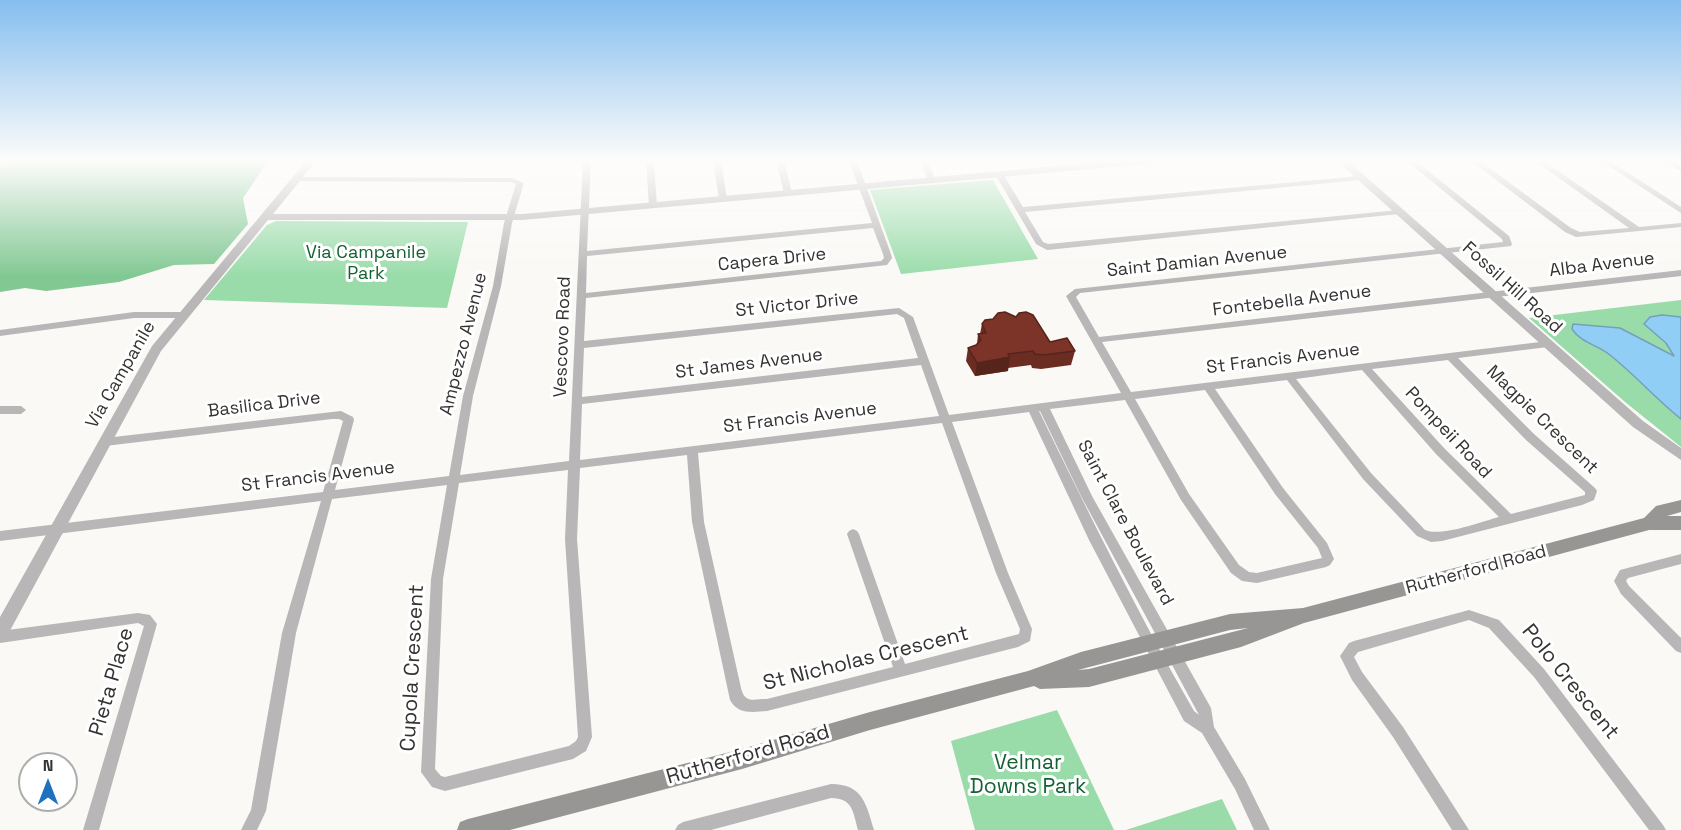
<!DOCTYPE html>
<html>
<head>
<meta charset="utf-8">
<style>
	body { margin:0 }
	#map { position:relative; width:1681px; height:830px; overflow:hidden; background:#faf9f6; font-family:"Space Grotesk",sans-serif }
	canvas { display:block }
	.north { position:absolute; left:18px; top:752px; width:60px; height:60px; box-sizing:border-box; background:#fff; border:2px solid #adadad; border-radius:50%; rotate:0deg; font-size:16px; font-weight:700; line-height:24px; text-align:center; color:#333332 }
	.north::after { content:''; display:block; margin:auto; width:21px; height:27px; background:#1e71bf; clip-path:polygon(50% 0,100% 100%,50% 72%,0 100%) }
</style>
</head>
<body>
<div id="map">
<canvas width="1681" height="830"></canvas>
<div class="north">N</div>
</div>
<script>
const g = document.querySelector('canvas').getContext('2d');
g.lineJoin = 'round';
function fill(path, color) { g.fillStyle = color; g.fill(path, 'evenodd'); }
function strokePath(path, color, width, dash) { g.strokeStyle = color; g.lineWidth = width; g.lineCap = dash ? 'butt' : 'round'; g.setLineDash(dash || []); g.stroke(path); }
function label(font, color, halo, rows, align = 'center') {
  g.font = font + ' "Space Grotesk",sans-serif'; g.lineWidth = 6; g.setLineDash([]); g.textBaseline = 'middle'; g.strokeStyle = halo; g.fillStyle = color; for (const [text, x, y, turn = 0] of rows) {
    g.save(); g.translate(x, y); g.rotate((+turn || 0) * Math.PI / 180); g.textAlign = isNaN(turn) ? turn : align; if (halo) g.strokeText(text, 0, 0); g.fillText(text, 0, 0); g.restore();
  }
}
fill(new Path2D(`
	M993 180 1038 259 901 274 870 190Z
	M276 221 441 222H468L447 308 204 300 267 225Z
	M1681 300V447L1625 402 1529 318Z
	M1057 710 1114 830H975L951 741Z
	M1222 799 1237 830H1126Z`), '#99dca9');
fill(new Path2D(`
	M26 161H268L243 198 248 224 214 264 174 265 119 282 46 291 25 288 0 292V164Z`), '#81c893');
const water = new Path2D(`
	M1662 315 1681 317V419C1656 399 1635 375 1610 355 1598 345 1581 343 1572 329L1573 324 1620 328 1674 356 1666 343 1644 324 1650 317Z`);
fill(water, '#91cef6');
strokePath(water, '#75a0bb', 1.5);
fill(new Path2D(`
	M583 161H591L587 251 872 223 849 161H857L891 254 892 258 887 265 586 298 584 341 899 308 913 317 949 415 1121 393 1066 296 1075 289 1503 242 1502 239 1407 161H1416L1509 236 1512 244 1511 246 1080 293 1076 297 1099 337 1681 270V276L1102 342 1131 392 1548 341 1553 344 1548 347 1458 358 1534 434 1595 488 1597 491 1594 500 1582 505 1442 541 1431 542 1417 536 1363 479 1287 380 1215 389 1283 488 1327 543 1334 559 1330 565 1326 567 1257 583 1242 581 1231 573 1181 500 1125 400 1050 409 1092 496 1211 708 1214 727 1245 779 1270 830H1254L1235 789 1202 733 1184 721 1089 540 1029 412 952 422 1008 573 1032 629 1030 641 1018 647 767 711C753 712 738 715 730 700L692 522 687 455 580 468 577 539 592 737 586 751 573 759 445 791 432 787 421 772 431 579 447 485 332 499 296 633 266 811 257 830H241L251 810 282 633 321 501 0 541V531L323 492 343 421 339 419H332L105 446 100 442 105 438 341 411 353 417 354 420 335 490 449 476 463 396 493 286 504 223 516 184 511 182 292 181V177H295L512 178 524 183 512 223 501 286 473 396 460 475 569 461ZM873 228 883 254 884 258 881 261 586 293 587 256ZM897 314 904 318 918 358 582 397 584 348ZM1448 360 1526 440 1585 492V495L1511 514 1444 448 1372 369ZM921 365 939 416 580 460 582 404ZM1362 370 1436 454 1499 517C1480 522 1442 537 1425 530L1371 473 1296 379ZM1205 390 1275 494 1318 548 1322 558 1257 573 1249 572 1239 565 1189 494 1135 399ZM1039 411H1040L1081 496 1199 715 1194 711C1138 614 1088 512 1039 411ZM942 423 996 573 1020 629 1019 634 905 664 859 534 857 531 853 529 849 531 847 534 893 667 767 699C753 699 745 704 741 688L704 522 698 453ZM568 470 565 539 578 737 576 741 569 746 445 777 441 776 435 769 443 579 459 483Z
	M646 161H654L657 206 653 208 649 206Z
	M713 161H721L727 199 726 201H723L719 199Z
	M776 161H784L792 193 791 195H785L784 193Z
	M919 161H927L936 180 935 182H929Z
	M1471 161H1480L1571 228 1580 232 1629 228 1535 161H1544L1639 227 1681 223V227L1576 237 1565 232Z
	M1601 161H1610L1681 207V213Z
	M1665 161H1674L1681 166V171Z
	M996 172H1002L1023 207 1360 176 1364 178 1360 180 1025 212 1043 242 1048 244 1399 210 1403 212 1399 214 1047 250 1036 244 995 174Z
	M134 312H182L187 315 182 318H134L0 336V330Z
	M0 406H21L26 410 21 414H0Z
	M1681 554V564L1628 578 1626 581 1629 586 1681 638V653L1676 651 1621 594 1614 581 1620 570Z
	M1469 610 1499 620 1544 669 1663 825 1666 830H1649L1534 677 1489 628 1469 620 1358 652 1354 657 1362 672 1403 727 1469 830H1452L1393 737 1352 680 1340 656 1349 643 1354 641Z
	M138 613 150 615 157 624 99 830H83L144 626 138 623 0 643V631Z
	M831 784C863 784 866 804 874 830H858C853 812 853 798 831 798L711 830H675L678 825 683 822Z`), '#b8b6b6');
fill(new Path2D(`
	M306 161H316L273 214H522L1113 161H1151L1146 164 522 220H268L161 351 6 638 0 640V617L152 346Z
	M1337 161H1348L1643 421 1681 448V460L1633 427Z`), '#b8b6b6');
fill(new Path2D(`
	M1681 500V512L1667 516H1681V530H1649L1304 623 1241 647 1089 687 1040 689 1034 686 870 730 742 769 510 830H457L460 822 468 819 742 749 870 712 1028 671 1081 652 1230 614 1303 608 1644 518 1656 506ZM1248 628 1089 669 1078 670 1230 630Z`), '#989595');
fill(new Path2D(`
	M982 324 1050 342 1075 351 1071 365 1041 369 1032 368 1031 365 1008 368V371L975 376 966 361 968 348 976 345 977 344 978 334H980Z`), '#6b2c22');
fill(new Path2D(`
	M1010 357 1008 371 975 376 977 363Z`), '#57241c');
const building = new Path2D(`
	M1005 312 1016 317 1019 313 1026 312 1033 315 1050 342 1067 338 1075 351 1043 355 1035 354 1033 351 1008 354 1010 357 977 363 968 348 976 345 981 340 978 334 986 333 982 324 985 320 993 319 998 313Z`);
fill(building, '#7c3328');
strokePath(building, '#57241c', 1.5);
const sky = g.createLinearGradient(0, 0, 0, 277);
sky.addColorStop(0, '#85beee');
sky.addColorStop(0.58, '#fdfcfb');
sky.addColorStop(1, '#fdfcfb00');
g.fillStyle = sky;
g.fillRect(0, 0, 1681, 277);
label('18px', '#126232', '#fff', [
	["Via Campanile",366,253],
	["Park",366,274]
]);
label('18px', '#333332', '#fff', [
	["Capera Drive",772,260,-6],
	["Saint Damian Avenue",1197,262,-6],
	["Alba Avenue",1602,265,-7],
	["Fossil Hill Road",1512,288,42],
	["Fontebella Avenue",1292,301,-7],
	["St Victor Drive",797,305,-6],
	["Vescovo Road",563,337,-88],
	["Ampezzo Avenue",464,344,-76],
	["St Francis Avenue",1283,359,-7],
	["St James Avenue",749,364,-7],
	["Via Campanile",121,375,-60],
	["Basilica Drive",264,405,-7],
	["St Francis Avenue",800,418,-7],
	["Magpie Crescent",1542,420,44],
	["Pompeii Road",1448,433,47],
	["St Francis Avenue",318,477,-7],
	["Saint Clare Boulevard",1125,523,62],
	["Rutherford Road",1476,570,-15]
]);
label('21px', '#333332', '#fff', [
	["St Nicholas Crescent",866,659,-14],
	["Cupola Crescent",413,668,-87],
	["Pieta Place",112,682,-74],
	["Polo Crescent",1570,682,51],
	["Rutherford Road",748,755,-16]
]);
label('21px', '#126232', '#fff', [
	["Velmar",1028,763],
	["Downs Park",1028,787]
]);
</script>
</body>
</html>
